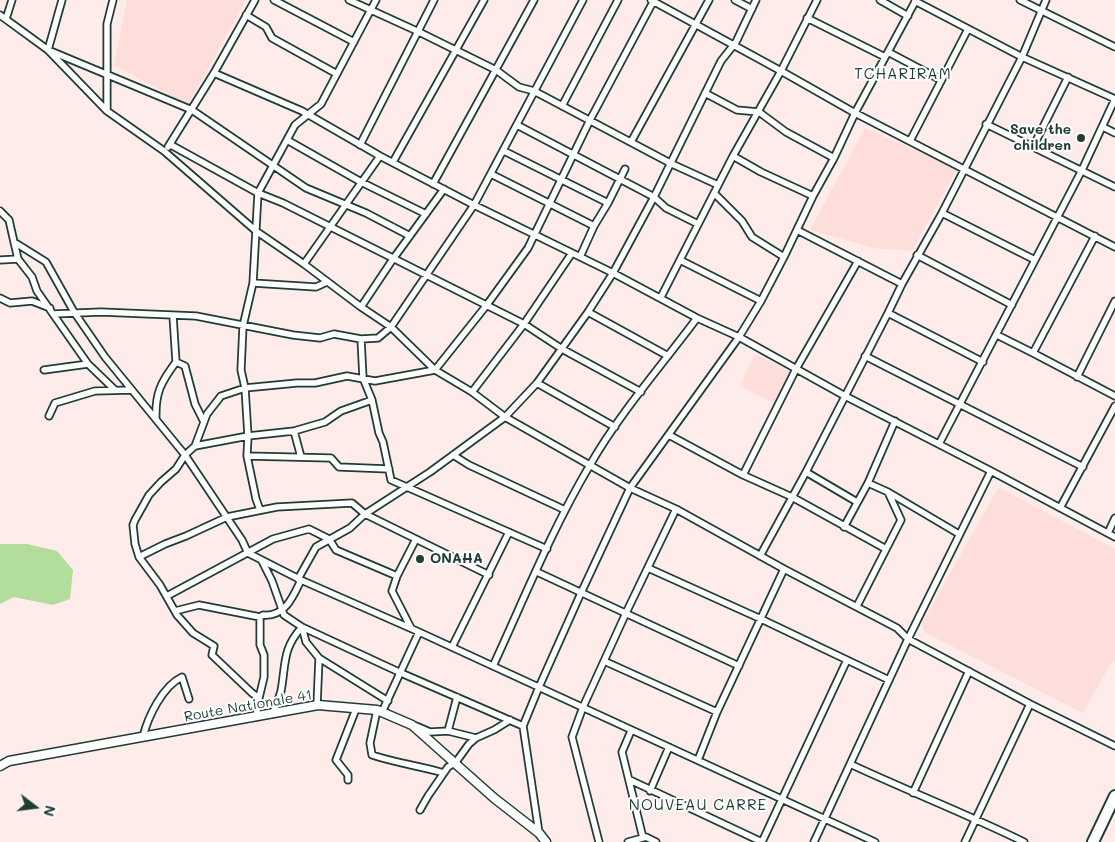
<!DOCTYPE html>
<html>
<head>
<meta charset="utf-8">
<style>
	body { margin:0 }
	#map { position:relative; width:1115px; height:842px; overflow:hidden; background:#feecea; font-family:Mali,sans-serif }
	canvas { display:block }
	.north { position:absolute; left:10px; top:782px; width:50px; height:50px; -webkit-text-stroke:4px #fff; paint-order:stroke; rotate:105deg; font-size:14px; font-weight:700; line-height:20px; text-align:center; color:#1f3d34 }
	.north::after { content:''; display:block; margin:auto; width:18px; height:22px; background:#1f3d34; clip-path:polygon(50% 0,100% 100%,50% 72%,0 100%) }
</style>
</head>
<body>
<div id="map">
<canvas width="1115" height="842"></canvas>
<div class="north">N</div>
</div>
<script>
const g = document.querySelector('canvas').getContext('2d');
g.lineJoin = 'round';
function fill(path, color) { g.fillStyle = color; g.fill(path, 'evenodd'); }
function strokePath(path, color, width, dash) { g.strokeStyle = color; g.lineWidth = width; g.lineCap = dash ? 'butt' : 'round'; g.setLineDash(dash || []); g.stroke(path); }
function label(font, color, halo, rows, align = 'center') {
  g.font = font + ' Mali,sans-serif'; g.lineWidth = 4; g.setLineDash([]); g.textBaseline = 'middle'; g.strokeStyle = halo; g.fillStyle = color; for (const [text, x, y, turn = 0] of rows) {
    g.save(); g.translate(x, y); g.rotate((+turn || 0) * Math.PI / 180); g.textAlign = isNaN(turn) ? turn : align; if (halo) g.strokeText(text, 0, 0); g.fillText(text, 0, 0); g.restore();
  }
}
fill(new Path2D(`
	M127 0H246L188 105 114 65Z
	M865 128 957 169 912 251 874 248 810 230Z
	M755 354 790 371 774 403 740 386Z
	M1000 488 1115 549V662L1112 661 1083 713 924 632 922 623 997 490Z`), '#fddedb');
fill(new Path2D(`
	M0 544H27L57 551 73 570 70 599 53 605 14 597 0 604Z`), '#b2dd9a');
const street = new Path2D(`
	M62 0 48 50 107 111 164 151 256 231 304 264 361 307 391 327 435 370 472 392 505 417 630 488 676 509 784 569 897 628 908 639 1030 704 1115 746
	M274 0 354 42
	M349 0 419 32 496 70 519 87 534 91 672 164 718 185
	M651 0 781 71 855 113 1115 247
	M735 0 752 9
	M880 0 908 16
	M1020 0 1115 47
	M915 1 1022 57 1115 99
	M0 15 48 50 192 110 306 188 366 213 410 236
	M246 15 266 27 272 38 337 74
	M807 18 885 57
	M6 19 12 0
	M888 52 941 80
	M214 73 302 111 380 156 474 205 613 273 697 318 739 337 845 396 991 471
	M705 93 737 110 759 112 786 132 834 158
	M562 106 618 0
	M107 111V24L113 0
	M986 124 1115 187
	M517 125 654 197 666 208 698 224
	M1103 127 1115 133
	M287 140 361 182 426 214
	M910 141 968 29
	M631 142 709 0
	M171 145 258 193 283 203 524 324 562 349 641 392
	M360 145 434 0
	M168 147 214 73 255 0
	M1033 147 1068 77
	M504 151 608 203
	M733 156 761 172 813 196
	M393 162 484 0
	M491 174 594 226
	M433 184 534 0
	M714 193 742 221 752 237 784 257
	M0 211 9 220 14 242 46 262 74 312 105 357 185 455 242 540 248 553 301 580 419 632 875 842
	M942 213 1035 260
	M797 230 902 284
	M14 242 18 259 32 277 37 291 53 314 88 364 115 390
	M917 255 1012 305
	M580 257 594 226 608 203 625 169
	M0 260 18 259
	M680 260 761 301
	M304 264 380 156
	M253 283 316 287 327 282
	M661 297 733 156 781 71 817 0
	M0 298 10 303 32 301 50 308
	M361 307 393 259 444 189
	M588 312 668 356
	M888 313 983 362
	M53 314 101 312 196 316 293 335 320 338 334 334 361 339 378 338 391 327 474 205 583 0
	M997 335 1033 353 1095 236
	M361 339 363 378 372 400 379 433 383 442 391 480 547 549
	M1033 353 1115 396
	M865 356 1083 467
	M44 370 88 364
	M1077 377 1115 301
	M537 383 615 427
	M472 392 524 324 572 253
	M49 416 55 403 95 391 132 390
	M156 419C155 393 161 382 176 362
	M204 422 207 414 221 396 245 388 297 383H315L347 376 375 381 435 370 486 306 528 248 590 120 653 2
	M294 431 301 457
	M669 435 743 475 792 497 886 549
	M939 444 1082 170 1115 99
	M195 446 248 436 294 431 325 422 341 411 372 400
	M453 455 469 465 565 510
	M247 456 331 458 339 467 389 469
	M806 472 857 502
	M743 475 796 369 858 261
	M868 483 888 492 959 534
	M1060 508 1115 406
	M260 510 256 499 247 456 248 436 245 388 241 370 243 326 253 283 258 193 295 125 321 104 376 0
	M844 527 868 483 895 421
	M1108 533 1115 518
	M760 556 806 472 888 313 902 284 942 213 1022 57 1046 0
	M139 557 135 544 133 525 135 520 149 495 161 482 176 469 185 455 195 446 204 422 195 404 185 366 176 362 173 316
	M262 561 272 581 284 615 302 627 401 673 523 726
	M648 568 761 619 889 680
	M537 572 739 666
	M298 579 316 547 350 528 365 514 430 472 505 417 537 383 588 312 613 273 654 197 721 61 736 42 756 0
	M167 596 273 539 309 529 329 539 336 550 397 576
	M857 606 901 520 888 492
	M175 611 199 605 260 617
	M302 627 306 642 319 658 388 701
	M411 628 392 591 397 576 416 539
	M452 647 509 532
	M604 661 717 712
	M493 666C524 599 552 529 590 465 619 414 662 365 697 318
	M259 698 252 693 212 655 214 646 193 633 177 615 160 585 139 557 165 544 186 536 227 517 277 507 352 503 365 514 489 575
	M317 705 319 658
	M377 710 370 743 372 755C396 763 420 766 444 773
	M382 712 419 632
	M273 714C276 706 279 698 281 691 286 664 282 649 302 627
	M256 717 259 698 264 677V655L260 645V617L263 615C285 617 293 597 301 580
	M416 726 430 732 448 731 476 738
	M448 731 457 697
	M631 731 622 752 643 838
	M143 737C148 716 163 686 182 677L189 699
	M698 760 717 712 784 569
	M850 764C908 791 967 814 1024 842
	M348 780V775L336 760 356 709
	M630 780 762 842
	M650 791 669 747
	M913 793 969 671
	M420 810 428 796 448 767 456 762 469 744 476 738 494 730 510 720
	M539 833 523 726 539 687 581 593 630 488 739 337 761 301 784 257 813 196 834 158 855 113 916 0
	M599 842 572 737 583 707 626 613 676 509
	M628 842 646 837 656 842
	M762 842 847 660
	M814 842 908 639 991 471 1115 537
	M965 842 1030 704`);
const secondary = new Path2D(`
	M0 766 9 761 318 705 377 710 412 725 494 798 539 833 546 842`);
const highway = new Path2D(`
	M1093 842 1115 796`);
strokePath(street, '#1f3d34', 9);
strokePath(secondary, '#1f3d34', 11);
strokePath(highway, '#1f3d34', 14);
strokePath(street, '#fff', 5.5);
strokePath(secondary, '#fff', 8);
strokePath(highway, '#fff', 10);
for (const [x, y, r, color] of [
	[1081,138,5,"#1f3d34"],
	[420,559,5,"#1f3d34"]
]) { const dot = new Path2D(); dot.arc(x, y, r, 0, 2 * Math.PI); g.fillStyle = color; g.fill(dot); strokePath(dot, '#fff', 2); }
label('bold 14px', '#1f3d34', '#fff', [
	["Save the",1071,130],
	["children",1071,146],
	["ONAHA",430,559,"left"]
], 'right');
label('14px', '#1f3d34', '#fff', [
	["Route Nationale 41",248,706,-10]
]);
g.letterSpacing = '1px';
label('15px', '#1f3d34', '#fff', [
	["TCHARIRAM",903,74],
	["NOUVEAU CARRE",698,805]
]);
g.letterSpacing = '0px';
</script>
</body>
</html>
